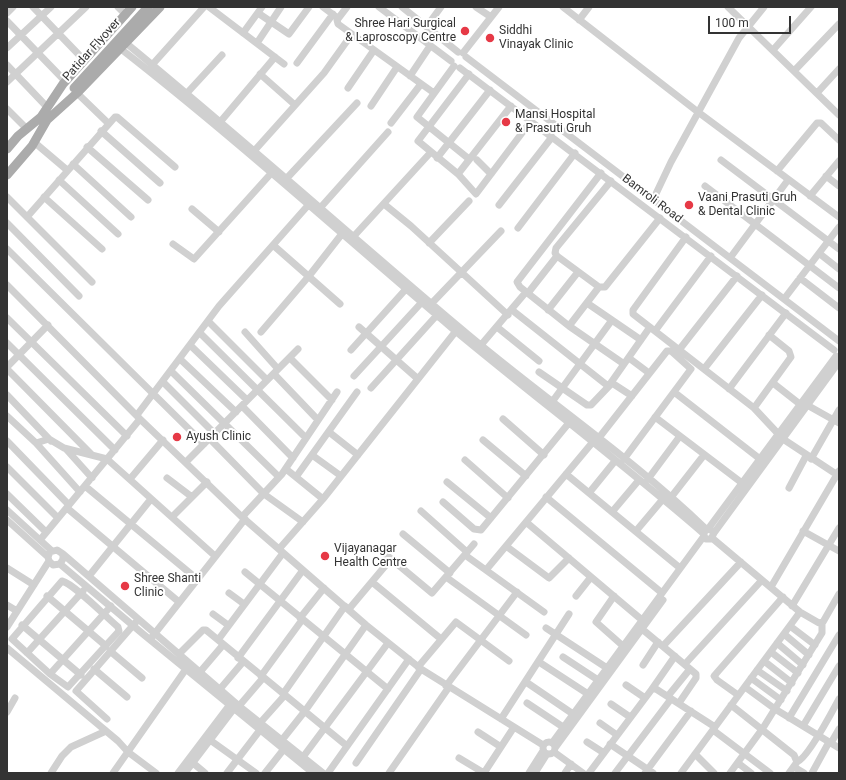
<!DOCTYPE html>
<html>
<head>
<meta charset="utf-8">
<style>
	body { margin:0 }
	#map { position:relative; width:846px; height:780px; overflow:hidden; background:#fff; font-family:Roboto,sans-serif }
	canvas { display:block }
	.frame { position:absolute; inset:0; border:8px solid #333; pointer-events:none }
	.scale { position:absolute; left:708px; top:16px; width:83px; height:18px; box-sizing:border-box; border:2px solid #333; border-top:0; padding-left:5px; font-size:12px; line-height:14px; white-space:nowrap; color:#333; -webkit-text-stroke:3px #fff; paint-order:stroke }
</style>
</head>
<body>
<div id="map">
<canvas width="846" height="780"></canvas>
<div class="frame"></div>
<div class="scale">100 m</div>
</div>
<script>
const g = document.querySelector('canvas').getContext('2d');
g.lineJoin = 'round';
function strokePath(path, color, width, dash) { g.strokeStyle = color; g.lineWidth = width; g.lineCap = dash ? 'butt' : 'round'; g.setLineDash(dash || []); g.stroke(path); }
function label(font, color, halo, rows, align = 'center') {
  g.font = font + ' Roboto,sans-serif'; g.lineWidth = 4; g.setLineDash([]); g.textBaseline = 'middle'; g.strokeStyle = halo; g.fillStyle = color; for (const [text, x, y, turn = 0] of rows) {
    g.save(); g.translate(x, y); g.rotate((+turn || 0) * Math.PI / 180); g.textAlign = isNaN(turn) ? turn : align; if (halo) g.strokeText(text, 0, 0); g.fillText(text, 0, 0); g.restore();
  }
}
strokePath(new Path2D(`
	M33 7 84 60
	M118 7 126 15
	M209 7 284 64
	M323 7 335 16
	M347 7 337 20 338 24 434 93
	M379 7 451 61
	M402 7 458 52
	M476 7 491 17
	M563 7 698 112 839 217
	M728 7 839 115
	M7 13 13 7
	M258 13 289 34 309 7
	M579 20 589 7
	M7 21 65 81
	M427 26 441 7
	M243 33 262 7
	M126 43C239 136 348 233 459 327 540 396 630 456 706 529
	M257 43 281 7
	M7 48 51 7
	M121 49C235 138 342 235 453 329 536 398 622 463 704 534
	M773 50 811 7
	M463 53 499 7
	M466 57 839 341
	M297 63 333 14
	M7 65 47 107
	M152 65 204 7
	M454 66 417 117 469 159
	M460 68 834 350
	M794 71 839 24
	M260 74 295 105
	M469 74 418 141 458 174 476 194 531 121
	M410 76 430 46
	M7 82 86 7
	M348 88 374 50
	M77 93 108 123
	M187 93 222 55
	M817 93 839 69
	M371 106 397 67
	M7 109 27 129
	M221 121 275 57
	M391 123 421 84
	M101 131 160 183
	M34 142 67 170
	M87 147 148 200
	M255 150 324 73 352 34
	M437 158 490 90
	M477 160 489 172 492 173
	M721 160 839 249
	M73 164 131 217
	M777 171 817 123H821L839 140
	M601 173 517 282 520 287 569 326 624 364
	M458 174 511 106
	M826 176 839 186
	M287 178 357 103
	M59 180 118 234
	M611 181 556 248 555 253 557 256 599 287H605L660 218
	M705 186 839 288
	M810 196 839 161
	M7 197 92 282
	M44 197 102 249
	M653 200 671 162 739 38 764 7
	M384 204 411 226 508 315
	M499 205 552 137
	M321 207 388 132
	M192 209 219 232
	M27 217 115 117H117L175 167
	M7 223 79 296
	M518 228 575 153
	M354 236 431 152
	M686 237 633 310V314L754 408 783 439 839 476
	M429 243 469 201
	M173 244 194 259 275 169
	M273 245 340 304
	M7 249 204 444
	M820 254 839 269
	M730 258 788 180
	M800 278 839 308
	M7 285 140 419 242 517 366 625 421 669 543 745
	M528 293 557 256
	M784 299 839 227
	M432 303 501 231
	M587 303 641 340
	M512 310 608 386
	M548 310 578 272
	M7 318 127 436
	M208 321 267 380
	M569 326 599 287
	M359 327 418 379
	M497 327 539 361
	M655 331 711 256
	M245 332 278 369
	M261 332 309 276 345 230
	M200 333 306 438
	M7 343 115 450
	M190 345 247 400
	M481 345 526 292
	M351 350 406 289
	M679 350 737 276
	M290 358 332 400
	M629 358 649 373
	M180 359 236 412
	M7 367 48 325
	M7 369 92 455
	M704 369 762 295
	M171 371 279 477
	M539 372 587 405H591L612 383 632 396
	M274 374 318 420
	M354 376 422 302
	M163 382 214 433
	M773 383 801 405
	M610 384 650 327
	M371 388 437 315
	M729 389 786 313
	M674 392 760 459
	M7 395 51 441
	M552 402 612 320
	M807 405 839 423
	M242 406 293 458
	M754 408 791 357 789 351 769 335
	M137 415 219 306 311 202
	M7 416 36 443 49 439 64 448 107 459 215 556
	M655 417 742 483
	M503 419 544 455
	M329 432 358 455
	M209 438 264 494 303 522
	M598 439 667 351H671L691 369 624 459
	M483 440 526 476
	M7 441 69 505
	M36 443 80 492
	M66 449 92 478
	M312 455 341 476
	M811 459 839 410
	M465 460 508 498
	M186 462 298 349
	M7 467 58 518
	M286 469 323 499
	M566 474 680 568
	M296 477 357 392
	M167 478 192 497
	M130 479 163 440
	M648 479 680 436
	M447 482 491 518
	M85 486 197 579
	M789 488 806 456
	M589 493 615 461
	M7 494 46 532
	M672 496 704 455
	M546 497 662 593
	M443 502 474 529 481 530 568 424
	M67 508 179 602
	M7 510 52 551
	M421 511 467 552
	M612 512 639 480
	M172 517 207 482
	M242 517 282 474 337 392
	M7 520 48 557
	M526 522 642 620
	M708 529 836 356
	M636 531 663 499
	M803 531 839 551
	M714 533 839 362
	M403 534 450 573
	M712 538 800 612 819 623 823 622 839 594
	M40 540 140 419
	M506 546 549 578 569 558
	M279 549 323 499 456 331
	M384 553 432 593 474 544
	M63 554 239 706 323 773
	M465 555 544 612
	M60 564 143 634 313 773
	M7 568 34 585
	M486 570 592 443
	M245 572 388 689
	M89 576 151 499
	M446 577 526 635
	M62 581C74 584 106 617 118 627L119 631 68 687 50 674 12 639Z
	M372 582 441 639
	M771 587 839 471
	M229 593 244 604
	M47 596 106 646
	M576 596 591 577
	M614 596 596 622 623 646
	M7 605 17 611
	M792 606 839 528
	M349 609 391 559
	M213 614 228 625
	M300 618 324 588
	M22 625 81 675
	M790 626 815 645
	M7 627 49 561 48 557 50 552 57 550 63 554V559L60 564 53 565 49 561
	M546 628 607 668
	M642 629 696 674V678L679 703
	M784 634 809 655
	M152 637 245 519
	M218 640 283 553
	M777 643 803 665
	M663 646 741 562
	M7 648 118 741 128 752 156 773
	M110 651 142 678
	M771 652 798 673
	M27 653 83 591
	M179 654 203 630H206L347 746
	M563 657 598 680
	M238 658 303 570
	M764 661 792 683
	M539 662 588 694
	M685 664 762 580
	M643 665 658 642
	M418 667 456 622 509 661
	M94 669 127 697
	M757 670 787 691
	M200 672 223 645
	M50 674 111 606
	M261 676 302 620
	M751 678 781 700
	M526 682 573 714
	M626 685 645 698
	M446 686 517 592
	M745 687 775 709 839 748
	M220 689 243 662
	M652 689 675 656
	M283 694 345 606
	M738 695 717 680 714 676 783 597
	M668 696 690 669
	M527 703 563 727
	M611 704 630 717
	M731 705 794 755 797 762 789 773
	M239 706 263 678
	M7 712 15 698
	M789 718 839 635
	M107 719 76 691 136 622
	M501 719 569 614
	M260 723 285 695
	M600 723 617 735
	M803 726 839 666
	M713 730 770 773
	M478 732 501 747
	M210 740 256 773
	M282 740 305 711 366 625
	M543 748a6 6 0 1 1 12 0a6 6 0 1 1-12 0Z
	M587 742 604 753
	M552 743 704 536V531L710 529 714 533 711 539H706L704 536
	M831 743 839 729
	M610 744 653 773
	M555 748 663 600
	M554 752 583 773
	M695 754 714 773
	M303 757 388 643
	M459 758 484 773
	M797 762C808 758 832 712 839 699
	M193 763 205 773
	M356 763 421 669
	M738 763 751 773
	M794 767 804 773
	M51 773 62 756 71 747 106 731
	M113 773 186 669
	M178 773 231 703
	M185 773 236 706
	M227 773 260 730
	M265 773 284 749
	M328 773 409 659
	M389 773 449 687
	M484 773 514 727
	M529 773 543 751
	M535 773 547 754
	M565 773 571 764
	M589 773 652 689H656L715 727
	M615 773 671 699
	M645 773 691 711
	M681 773 800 612
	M730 773 763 728 822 633V624
	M812 773 829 742`), '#d0d0d0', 7);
strokePath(new Path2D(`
	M74 88 148 7
	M7 149 18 136 41 117 63 84 132 7
	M7 175 32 146 47 120 77 93 160 7`), '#ababab', 9);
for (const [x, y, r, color] of [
	[465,31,5,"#e63946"],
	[490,38,5,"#e63946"],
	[506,122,5,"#e63946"],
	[689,205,5,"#e63946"],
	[177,437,5,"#e63946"],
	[325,556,5,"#e63946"],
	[125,586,5,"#e63946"]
]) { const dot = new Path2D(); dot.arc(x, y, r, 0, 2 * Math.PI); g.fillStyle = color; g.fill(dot); strokePath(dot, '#fff', 1.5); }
label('12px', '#333', '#fff', [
	["Shree Hari Surgical",456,24,"right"],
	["& Laproscopy Centre",456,38,"right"],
	["Siddhi",499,31],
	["Vinayak Clinic",499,45],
	["Mansi Hospital",515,115],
	["& Prasuti Gruh",515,129],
	["Vaani Prasuti Gruh",698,198],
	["& Dental Clinic",698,212],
	["Ayush Clinic",186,437],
	["Vijayanagar",334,549],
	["Health Centre",334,563],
	["Shree Shanti",134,579],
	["Clinic",134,593]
], 'left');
label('12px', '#333', '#fff', [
	["Patidar Flyover",92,50,-48],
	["Bamroli Road",652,199,37]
]);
</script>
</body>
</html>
